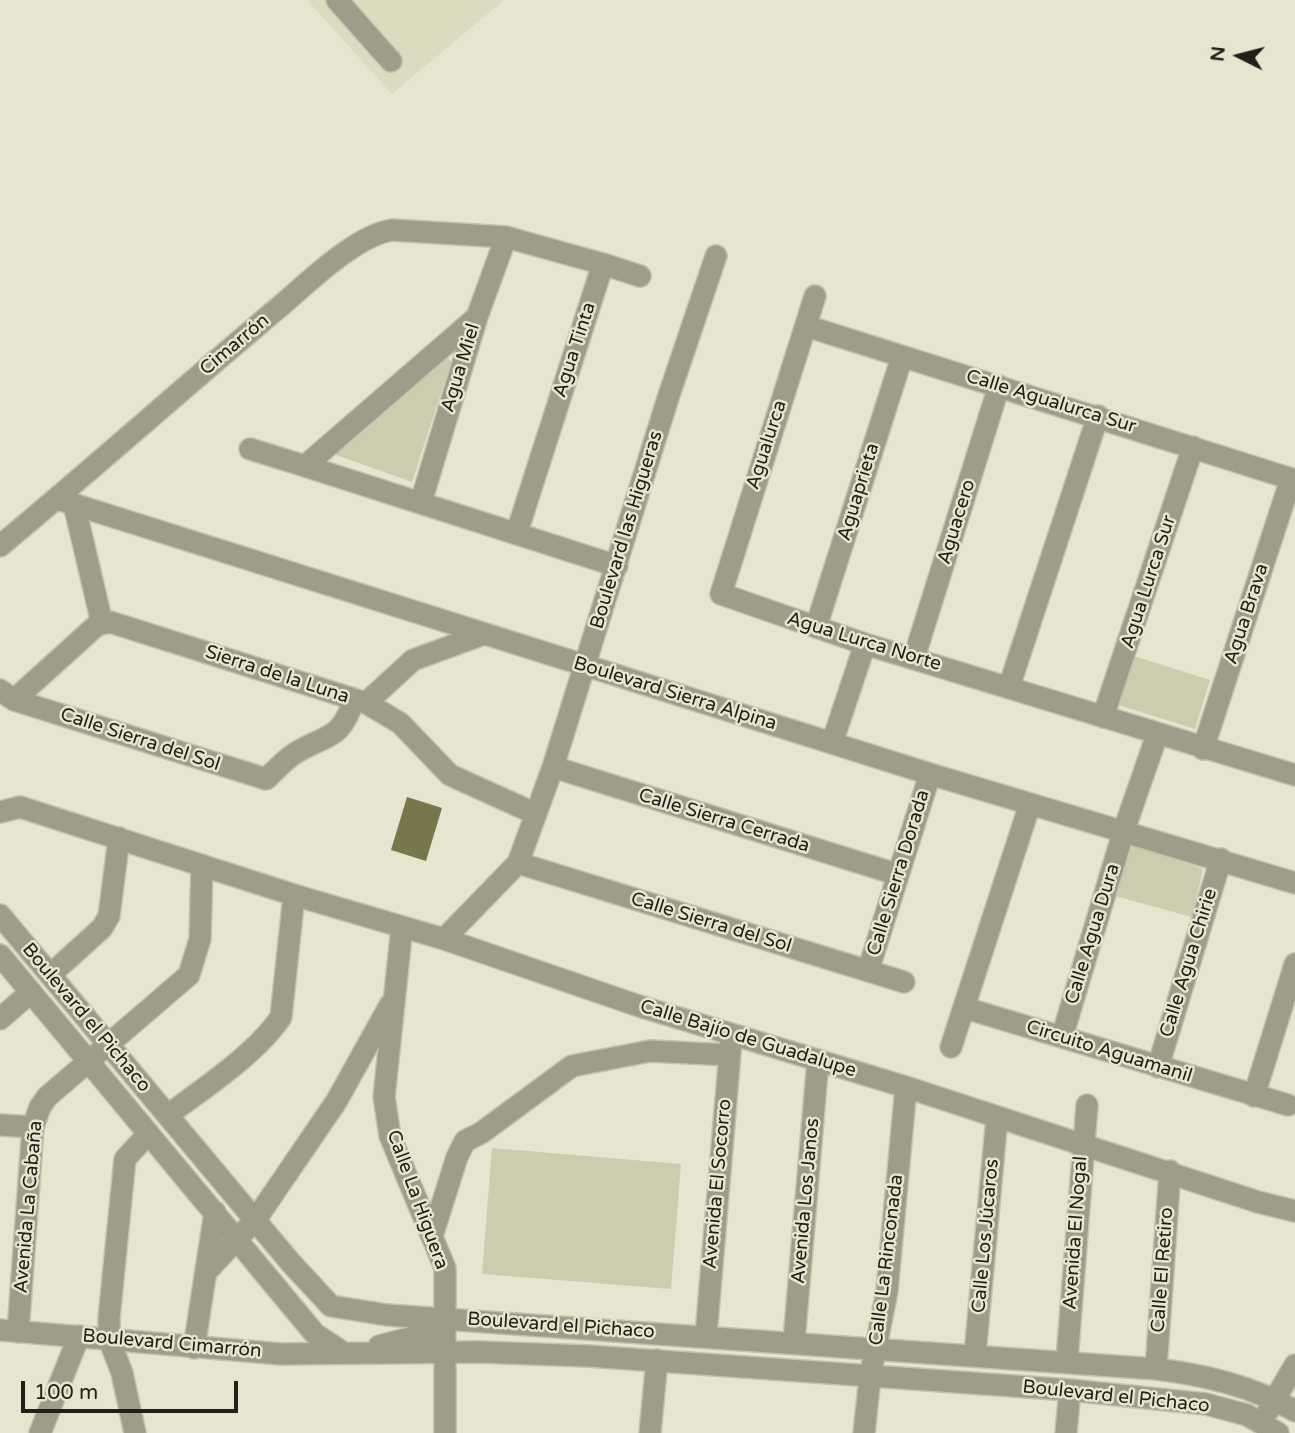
<!DOCTYPE html>
<html>
<head>
<meta charset="utf-8">
<style>
	body { margin:0 }
	#map { position:relative; width:1295px; height:1433px; overflow:hidden; background:#e5e5d0; font-family:"Varela Round",sans-serif }
	canvas { display:block }
	.north { position:absolute; left:1204px; top:21px; width:70px; height:70px; -webkit-text-stroke:5px #e5e5d0; paint-order:stroke; rotate:276deg; font-size:19px; font-weight:700; line-height:28px; text-align:center; color:#202018 }
	.north::after { content:''; display:block; margin:auto; width:24px; height:32px; background:#202018; clip-path:polygon(50% 0,100% 100%,50% 72%,0 100%) }
	.scale { position:absolute; left:21px; top:1381px; width:217px; height:32px; box-sizing:border-box; border:4px solid #202018; border-top:0; padding-left:9px; font-size:21px; line-height:24px; white-space:nowrap; color:#202018; -webkit-text-stroke:5px #e5e5d0; paint-order:stroke }
</style>
</head>
<body>
<div id="map">
<canvas width="1295" height="1433"></canvas>
<div class="north">N</div>
<div class="scale">100 m</div>
</div>
<script>
const g = document.querySelector('canvas').getContext('2d');
g.lineJoin = 'round';
function fill(path, color) { g.fillStyle = color; g.fill(path, 'evenodd'); }
function strokePath(path, color, width, dash) { g.strokeStyle = color; g.lineWidth = width; g.lineCap = dash ? 'butt' : 'round'; g.setLineDash(dash || []); g.stroke(path); }
function label(font, color, halo, rows, align = 'center') {
  g.font = font + ' "Varela Round",sans-serif'; g.lineWidth = 5; g.setLineDash([]); g.textBaseline = 'middle'; g.strokeStyle = halo; g.fillStyle = color; for (const [text, x, y, turn = 0] of rows) {
    g.save(); g.translate(x, y); g.rotate((+turn || 0) * Math.PI / 180); g.textAlign = isNaN(turn) ? turn : align; if (halo) g.strokeText(text, 0, 0); g.fillText(text, 0, 0); g.restore();
  }
}
fill(new Path2D(`
	M307 0H504L392 94Z`), '#dbdbbf');
fill(new Path2D(`
	M445 353 451 362 412 482 328 452Z
	M1134 656 1210 680 1195 729 1119 705Z
	M1128 843 1203 869 1192 917 1108 894Z
	M492 1148 681 1164 671 1289 482 1274Z`), '#ccccae');
fill(new Path2D(`
	M407 797 442 808 426 861 391 850Z`), '#78764b');
const minor = new Path2D(`
	M337 0 391 61
	M603 264 640 276
	M815 296 721 594 865 644 1295 775
	M477 317 305 466 617 566
	M806 326 1295 480
	M250 449 305 466
	M57 499 930 774 1295 883
	M421 502 477 317 506 237
	M74 504 102 623
	M0 546C91 470 180 391 271 314 303 288 353 236 392 230L506 237 603 264 517 532
	M816 627 902 357
	M914 658 999 386
	M1009 687 1098 416
	M0 690 14 700 266 779C274 772 282 763 291 756 324 733 340 744 354 699
	M14 700 97 625 110 622 366 703 400 723 450 775 536 814
	M366 703 413 660 484 634
	M1103 717 1193 447
	M832 743 865 644
	M1203 749 1291 479
	M553 767 896 874
	M0 812 20 807 294 895 444 939 639 1006 906 1087 1258 1202 1295 1211
	M518 863 904 982
	M0 915 291 1263 331 1306 387 1315 1156 1369C1205 1375 1252 1386 1295 1411
	M402 927 384 1097 390 1136 445 1268V1433
	M444 939 518 863 553 767 668 398 716 256
	M0 955 315 1334 344 1353
	M868 971 930 774
	M50 975 102 928 109 916 119 838
	M965 1008 1288 1105
	M0 1019 31 992
	M1062 1037 1124 830 1157 735
	M951 1047 1030 804
	M1158 1067 1221 859
	M1254 1096 1295 964
	M168 1115C204 1088 256 1054 281 1017L294 895
	M0 1125 33 1127
	M433 1233 457 1157 465 1141 481 1133 572 1066 650 1051 729 1055
	M206 1272 256 1219 336 1102 390 1005
	M0 1330 281 1354 479 1352 588 1356 1070 1390 1206 1404 1247 1415 1278 1433
	M18 1332 33 1127 40 1107 47 1097 189 975 200 939 202 865
	M706 1335 731 1041
	M794 1341 818 1060
	M379 1346 433 1332 445 1319
	M194 1348 215 1212
	M975 1354 997 1117
	M1067 1360 1087 1105
	M1156 1369 1170 1171
	M1268 1411 1295 1365
	M40 1433 79 1336
	M135 1433 122 1373 109 1339V1318L125 1159 148 1134
	M650 1433 657 1360
	M864 1433 870 1377 887 1291 906 1087
	M1066 1433 1070 1390`);
strokePath(minor, '#c2c2af', 24);
strokePath(minor, '#9d9d89', 21);
label('19px', '#202018', '#e5e5d0', [
	["Cimarrón",235,345,-40],
	["Agua Tinta",575,350,-72],
	["Agua Miel",461,368,-73],
	["Calle Agualurca Sur",1051,402,17],
	["Agualurca",767,445,-72],
	["Aguaprieta",859,492,-73],
	["Aguacero",957,522,-73],
	["Boulevard las Higueras",627,530,-73],
	["Agua Lurca Sur",1149,582,-72],
	["Agua Brava",1247,614,-72],
	["Agua Lurca Norte",864,642,17],
	["Sierra de la Luna",277,675,18],
	["Boulevard Sierra Alpina",675,694,17],
	["Calle Sierra del Sol",140,740,18],
	["Calle Sierra Cerrada",724,821,17],
	["Calle Sierra Dorada",899,873,-73],
	["Calle Sierra del Sol",711,923,17],
	["Calle Agua Dura",1093,934,-73],
	["Calle Agua Chirie",1189,963,-73],
	["Boulevard el Pichaco",86,1018,50],
	["Calle Bajío de Guadalupe",748,1039,17],
	["Circuito Aguamanil",1109,1052,17],
	["Avenida El Socorro",718,1184,-85],
	["Calle La Higuera",417,1200,70],
	["Avenida Los Janos",806,1201,-85],
	["Avenida La Cabaña",29,1207,-85],
	["Avenida El Nogal",1076,1233,-86],
	["Calle Los Júcaros",986,1236,-85],
	["Calle La Rinconada",887,1260,-83],
	["Calle El Retiro",1163,1270,-86],
	["Boulevard el Pichaco",561,1326,4],
	["Boulevard Cimarrón",172,1344,5],
	["Boulevard el Pichaco",1116,1397,6]
]);
</script>
</body>
</html>
